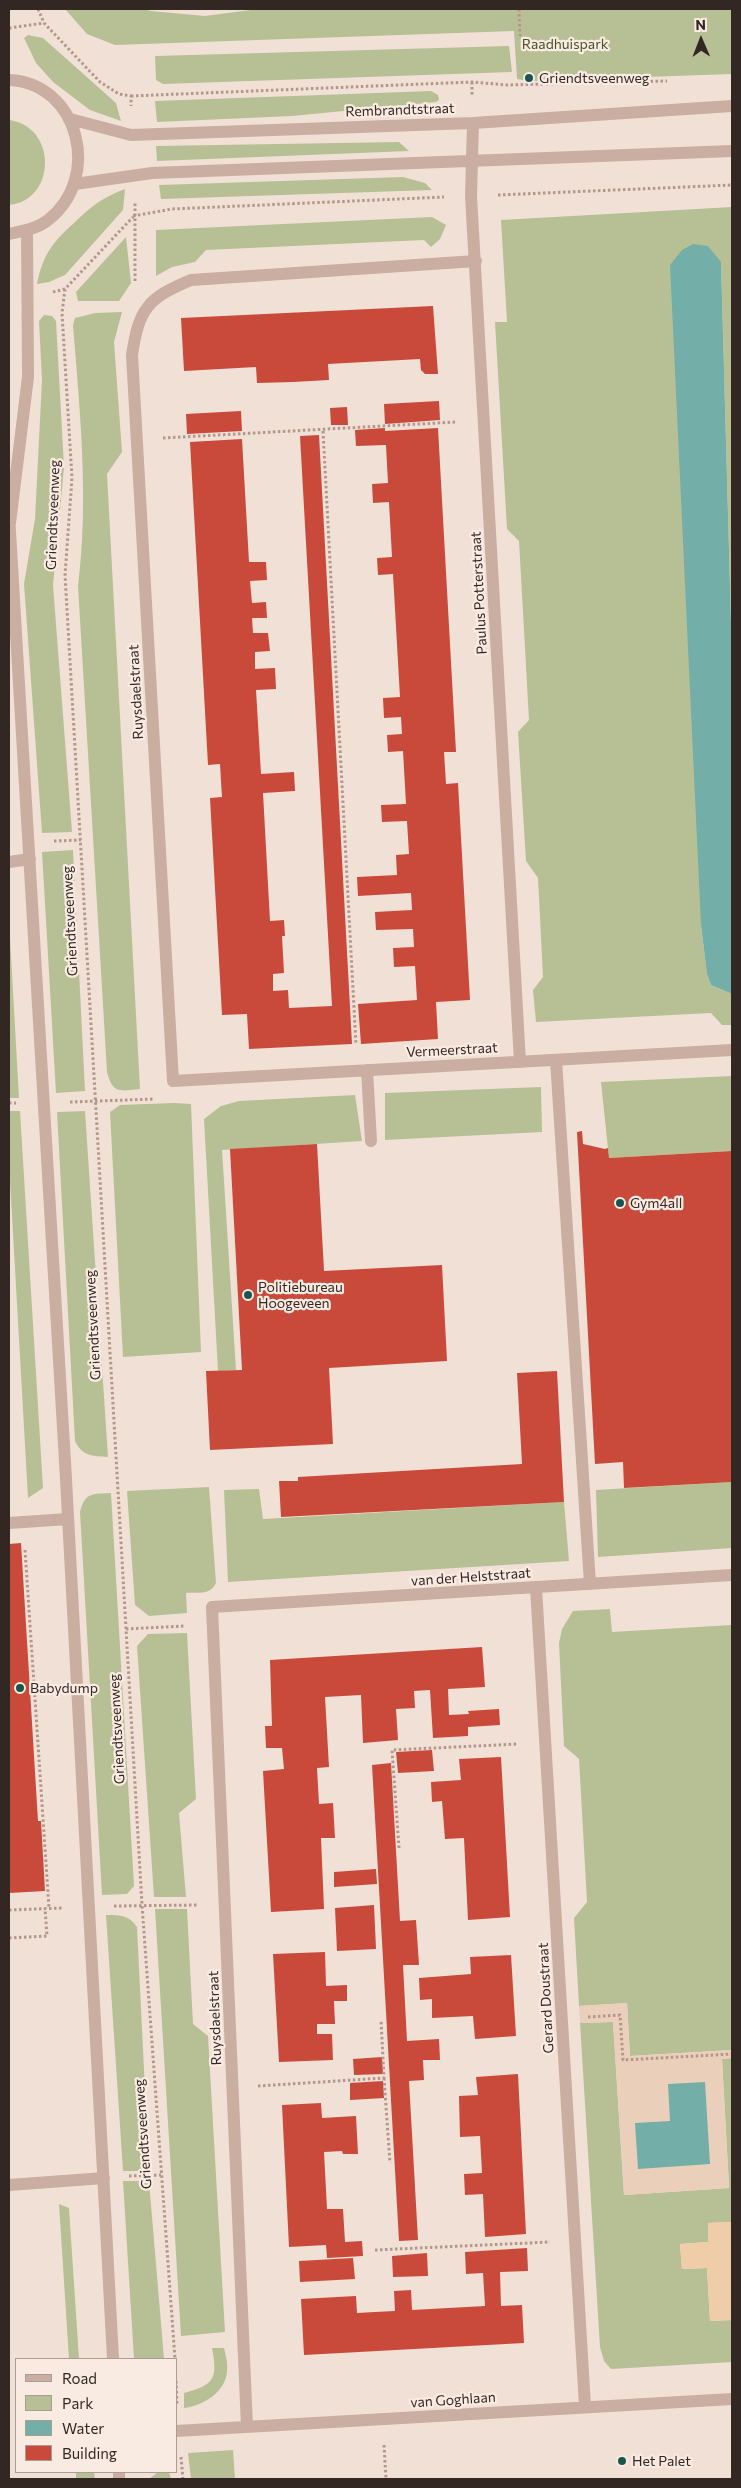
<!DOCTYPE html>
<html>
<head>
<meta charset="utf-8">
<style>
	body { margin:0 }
	#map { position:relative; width:741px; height:2488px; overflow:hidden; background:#f1e0d5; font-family:Commissioner,sans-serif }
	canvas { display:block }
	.frame { position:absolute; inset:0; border:10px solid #332724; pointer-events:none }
	.legend { position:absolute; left:15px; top:2358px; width:162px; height:115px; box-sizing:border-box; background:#f9ebe1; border:1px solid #aa9d95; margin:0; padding:6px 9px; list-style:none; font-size:15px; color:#332724 }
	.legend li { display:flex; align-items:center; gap:10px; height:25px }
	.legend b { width:25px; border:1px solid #aa9d95 }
	.north { position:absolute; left:676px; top:15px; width:50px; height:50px; -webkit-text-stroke:4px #f9ebe1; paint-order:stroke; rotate:359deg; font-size:14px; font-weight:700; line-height:20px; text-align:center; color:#332724 }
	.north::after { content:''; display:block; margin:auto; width:18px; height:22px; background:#332724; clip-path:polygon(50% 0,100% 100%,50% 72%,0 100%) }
</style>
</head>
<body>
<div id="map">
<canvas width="741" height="2488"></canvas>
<div class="frame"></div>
<ul class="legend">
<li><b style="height:6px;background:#c9aea1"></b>Road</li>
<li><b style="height:14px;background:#b7c095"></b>Park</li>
<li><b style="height:14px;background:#74aea8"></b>Water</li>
<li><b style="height:14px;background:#c9493b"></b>Building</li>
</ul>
<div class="north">N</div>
</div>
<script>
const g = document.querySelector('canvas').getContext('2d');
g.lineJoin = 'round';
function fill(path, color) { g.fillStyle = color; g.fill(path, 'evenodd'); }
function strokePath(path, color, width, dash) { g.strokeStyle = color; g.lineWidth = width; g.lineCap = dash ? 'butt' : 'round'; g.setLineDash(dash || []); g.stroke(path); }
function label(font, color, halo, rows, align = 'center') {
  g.font = font + ' Commissioner,sans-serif'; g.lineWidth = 4.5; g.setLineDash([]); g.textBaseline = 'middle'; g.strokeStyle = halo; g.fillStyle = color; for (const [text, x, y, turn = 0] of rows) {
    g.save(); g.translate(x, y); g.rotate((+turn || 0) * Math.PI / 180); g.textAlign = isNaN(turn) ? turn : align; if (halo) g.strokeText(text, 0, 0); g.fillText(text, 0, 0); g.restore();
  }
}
fill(new Path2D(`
	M65 9H143L151 11 205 16 258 9H512L513 11V9H732V74L528 81 517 79 514 31 115 45 87 34Z
	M28 35 43 38 116 103 121 121 90 110 53 82 36 63 24 38Z
	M509 46 512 72 163 84 156 80 155 56Z
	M431 91 438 95 439 100 436 102 292 116 157 122 155 101Z
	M9 120C57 126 57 200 9 205Z
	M399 142 409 151 157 161 156 146Z
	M403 177 425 183 432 190 161 199 159 185Z
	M125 189 123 210 65 275 49 282 37 284C43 254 53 242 74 223 93 205 100 199 125 189Z
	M732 207V658L721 262 701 925 707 974 711 985 732 994V1025H722L711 1013 536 1022 533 990 543 977 538 878 526 861 518 732 529 720 519 541 507 529 495 322H507L501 220Z
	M432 217 446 225 440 239 431 247 424 240 206 250 195 262 172 267 156 276V230Z
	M126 237 131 283 119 301H78L76 292Z
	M122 312 114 342 122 452 107 474 140 1089C119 1091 113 1094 107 1072L78 586C89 499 80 413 73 325L75 318 95 313Z
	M44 315 52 316 56 321 64 467 53 585 72 832 42 833 24 584 35 519 42 380 39 321Z
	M73 850 85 1091 56 1093 42 852Z
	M9 919V920L19 1098H9Z
	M732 1076V1151L609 1158 601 1082Z
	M541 1087 542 1132 385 1140V1093Z
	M355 1095 362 1141 222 1150 236 1370 218 1371 204 1119 221 1106 239 1101Z
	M174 1103 191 1104 201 1352 123 1357 110 1112 120 1105Z
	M9 1111H20L43 1488 28 1498 9 1163Z
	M85 1111 108 1457C92 1456 82 1456 75 1441L57 1112Z
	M732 1482V1548L598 1557 596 1490Z
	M209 1487 216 1583C210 1596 198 1592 186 1593L187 1613 149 1616 135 1605 127 1491Z
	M259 1489 263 1519 564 1502 569 1561 228 1582 224 1490Z
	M111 1493 134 1886 127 1894 102 1895 80 1512C85 1492 92 1494 111 1493Z
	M610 1609 612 1632 732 1625V2050L630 2056 627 2003 579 2006 574 1918 587 1902 579 1759 564 1746 559 1643 562 1629 573 1611Z
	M187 1633 196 1799 179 1813 186 1897H154L137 1646 148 1634Z
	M155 1909H187L193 2024 208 2036 225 2332 181 2336Z
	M106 1915C120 1915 129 1915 137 1927L149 2171H123Z
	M613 2022 624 2195 729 2188 722 2059 732 2058V2222L708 2223V2242L680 2244 682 2269 707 2268 710 2321 732 2320V2362L611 2369 604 2361 600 2347 580 2023Z
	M123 2181H149L164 2359H134Z
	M59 2204 69 2208 79 2359H69Z
	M212 2348H224C226 2356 228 2364 227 2372 225 2393 202 2406 184 2408V2393C214 2385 218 2379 212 2348Z
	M233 2450 235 2479H191L188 2453Z
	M76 2472H94L95 2479H76Z
	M158 2472H169L171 2479H149Z`), '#b7c095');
fill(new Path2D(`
	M732 2222V2320L710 2321 707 2268 682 2269 680 2244 708 2242V2223Z`), '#efcda9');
fill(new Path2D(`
	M627 2003 630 2056 732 2050V2058L722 2059 729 2188 624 2195 613 2022 580 2023 579 2006Z`), '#eacfbb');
fill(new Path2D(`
	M693 244 708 246 721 262 732 658V994L711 985 707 974 701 925 670 265 682 250Z
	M705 2082 710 2164 638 2169 635 2123 670 2121 668 2084Z`), '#74aea8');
fill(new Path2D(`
	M433 306 438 374H425L421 370 420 359 328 364 329 380 293 382 257 383 256 367 184 371 181 318Z
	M439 401 440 420 385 424 384 404Z
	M347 407 348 425H331L330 408Z
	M241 411 242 431 187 434 186 414Z
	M385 428V431L438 428 456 752H444L446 784 458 783 470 1000 436 1002 438 1039 361 1044 358 1004 417 1000 415 966 394 967 393 948 414 947 413 929 376 930 375 912 412 910 411 893 358 896 357 877 397 875 396 855 409 854 407 821 382 822 381 805 406 804 403 751 388 752 387 735 402 734 401 717 384 718 383 698 400 697 393 574 378 575 377 558 392 557 389 502 373 503 372 484 388 483 386 445 356 446 355 430Z
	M319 435 352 1044 249 1049 247 1014 222 1015 210 798 222 797 221 781 220 764 208 765 190 442 242 439 249 562H266L267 580 250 581 252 603 266 602 267 618H252L253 633H268L270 651 255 652V669L275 668 276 689 256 690 261 774 294 772 295 791 263 793 270 921 284 920 285 936H282L284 973 273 974V991L288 990 289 1008 332 1006 300 436Z
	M582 1131 583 1144 605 1149 608 1148 609 1158 732 1151V1482L624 1488 623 1462 595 1464 577 1132Z
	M317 1144 324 1271 442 1265 447 1361 329 1368 333 1444 210 1450 206 1371 242 1370 230 1149Z
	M557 1371 564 1502 300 1516 299 1505 300 1516 281 1517 279 1481H298V1477L522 1464 517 1373Z
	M21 1543 38 1821H41L45 1891 9 1893V1544Z
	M482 1647 485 1687 448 1689 449 1715 469 1714 468 1711 499 1709 500 1725 468 1727V1736L433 1738 430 1690 414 1691 415 1708 396 1709 398 1740 363 1743 361 1695 325 1697 329 1767 317 1768 319 1804 333 1803 335 1838H321L324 1909 271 1912 263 1771 284 1769 282 1748H266L265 1726H272L270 1660Z
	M432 1750 434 1771 398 1773 396 1752Z
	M501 1757 510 1917 468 1920 464 1838 445 1839 442 1801 432 1802 431 1782 461 1780 459 1759Z
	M391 1763 400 1921 416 1920 419 1965H403L407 2041 439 2039 440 2060H423L424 2080 409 2081 418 2240 399 2241 372 1765Z
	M376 1869 377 1884 334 1887V1872Z
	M374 1905 376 1949 337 1951 335 1908Z
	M325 1952 326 1986 347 1985V2001H334L335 2024H317V2034H332L333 2060 279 2062 273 1954Z
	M511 1955 516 2036 475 2039 473 2016 432 2018V1999L420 2000 419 1978 471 1974 470 1957Z
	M382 2057 383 2074 354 2075 353 2059Z
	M518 2074 526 2234 485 2237 483 2194 465 2195 464 2174 482 2173 480 2136 460 2137 459 2096 478 2095 476 2077Z
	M383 2081 384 2098 350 2100V2083Z
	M321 2103 322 2118 356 2116 358 2154H343L342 2151 324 2152 327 2209H343L345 2242 362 2241 363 2256 327 2258 326 2245 289 2247 282 2105Z
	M527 2248 528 2271 500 2272 501 2306 522 2305 524 2343 304 2355 301 2299 356 2296 357 2313 375 2312 395 2311 394 2291 411 2290 412 2310 485 2306 483 2273 466 2274 465 2252Z
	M427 2253 428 2276 393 2277 392 2256Z
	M353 2258 355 2279 300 2282 299 2261Z`), '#c9493b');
strokePath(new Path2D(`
	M38 9 44 23 100 82 119 94 131 96V106
	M519 9 520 36
	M9 28 44 23
	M472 82V97
	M131 96 472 82 507 85 667 81
	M498 195 732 185
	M133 216 172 209 444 197
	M135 281V202
	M65 289 62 313 72 478 65 575 142 1905 175 2359
	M53 292 65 289 133 217
	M323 431 356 1045
	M163 438 456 422
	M54 841 81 840
	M70 1102 154 1099
	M9 1103H16
	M25 1550 49 1908
	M126 1629 185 1626
	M399 1848 392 1750 518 1744
	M114 1906 198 1905
	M9 1910 63 1908
	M9 1938 47 1936 45 1908
	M588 2017 620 2015 623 2060 732 2054
	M384 2078 390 2163
	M258 2086 384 2078 381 2020
	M129 2176 161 2175
	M375 2250 550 2242
	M176 2381 177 2404
	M384 2445 386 2479
	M181 2457 183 2479`), '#b4978c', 3, [2.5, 2.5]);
strokePath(new Path2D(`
	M9 80C80 83 102 179 48 220 37 229 22 231 9 234
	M70 119 131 135 473 123 732 106
	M473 123 471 196 520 1062
	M75 184 152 173 732 151
	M476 261 191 280C148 298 139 308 132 355L173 1081 732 1050
	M9 515 66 1479 113 2359
	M10 523 28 377 27 231
	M9 862 30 859
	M556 1060 590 1584
	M367 1070 371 1141
	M9 1523 68 1519
	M536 1588 585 2406
	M9 2185 104 2178
	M247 2427 212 1607 732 1575
	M176 2431 732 2399
	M119 2472V2479`), '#c9aea1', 12);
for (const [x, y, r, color] of [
	[529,78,5,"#195550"],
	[620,1203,5,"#195550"],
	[248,1295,5,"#195550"],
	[20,1688,5,"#195550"],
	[622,2461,5,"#195550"]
]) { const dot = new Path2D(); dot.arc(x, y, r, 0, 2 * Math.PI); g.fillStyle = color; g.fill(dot); strokePath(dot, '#f9ebe1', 2); }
label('14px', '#485127', '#f9ebe1', [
	["Raadhuispark",565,44]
]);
label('14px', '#332724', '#f9ebe1', [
	["Griendtsveenweg",539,78],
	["Gym4all",630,1203],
	["Politiebureau",258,1287],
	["Hoogeveen",258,1303],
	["Babydump",30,1688],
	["Het Palet",632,2461]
], 'left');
label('14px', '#332724', '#f9ebe1', [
	["Rembrandtstraat",400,110,-2],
	["Griendtsveenweg",53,515,-88],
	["Paulus Potterstraat",479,593,-93],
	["Ruysdaelstraat",136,692,-93],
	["Griendtsveenweg",70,921,-93],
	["Vermeerstraat",452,1050,-3],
	["Griendtsveenweg",93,1325,-93],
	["van der Helststraat",471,1577,-4],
	["Griendtsveenweg",117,1729,-93],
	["Gerard Doustraat",546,1998,-93],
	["Ruysdaelstraat",215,2018,-92],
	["Griendtsveenweg",143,2134,-94],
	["van Goghlaan",453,2400,-4]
]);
</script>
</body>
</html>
